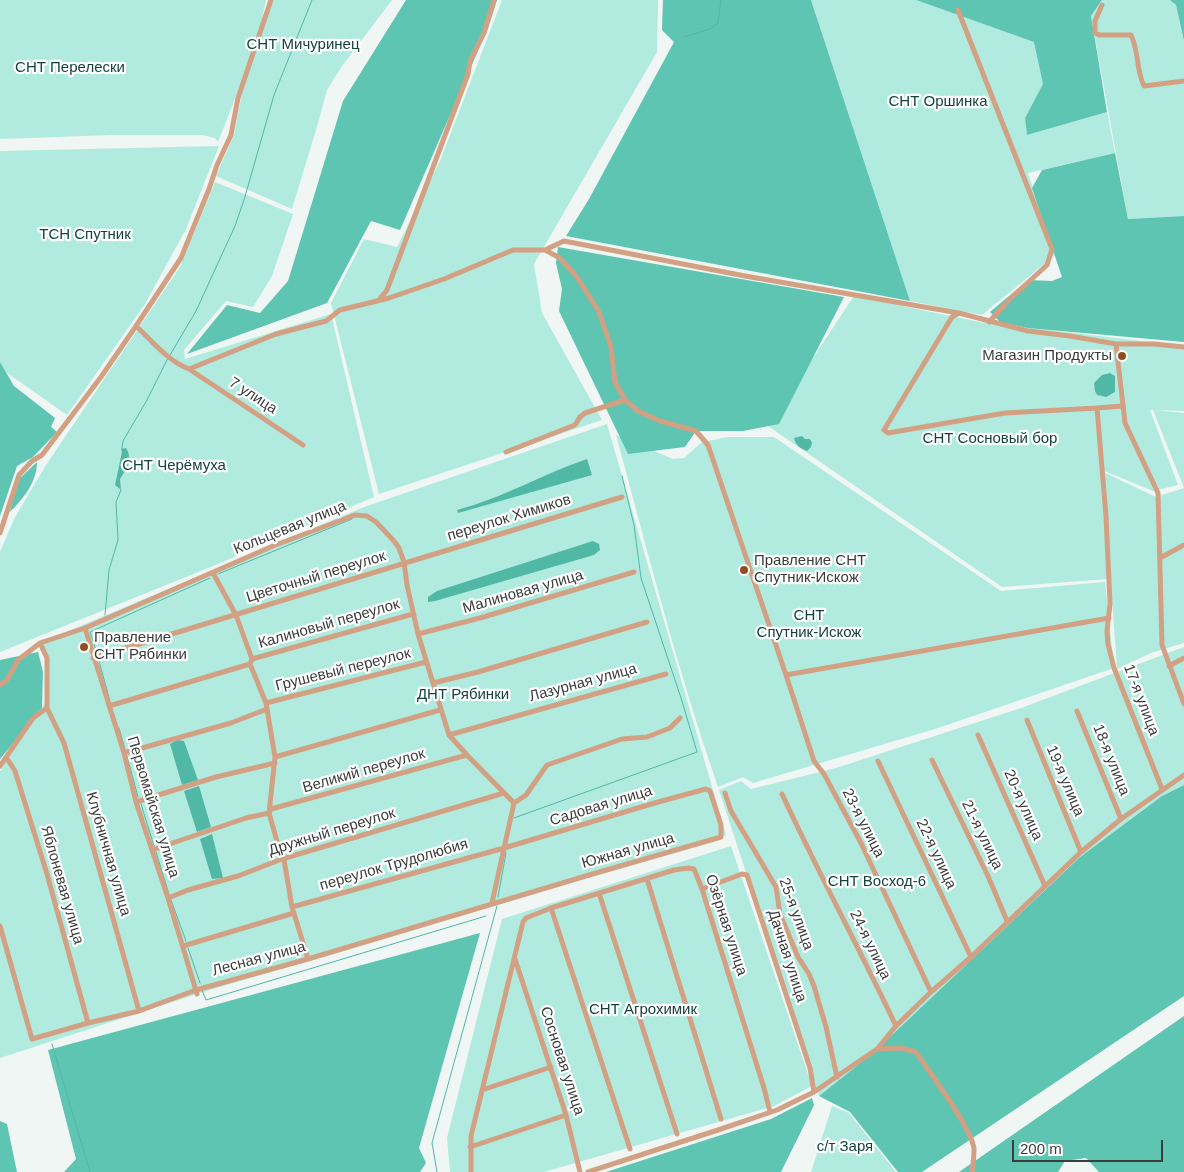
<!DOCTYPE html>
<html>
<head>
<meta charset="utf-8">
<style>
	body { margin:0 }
	#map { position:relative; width:1184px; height:1172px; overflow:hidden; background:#eff6f4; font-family:Helvetica,sans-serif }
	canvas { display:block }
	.scale { position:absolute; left:1012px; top:1140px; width:151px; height:22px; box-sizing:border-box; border:2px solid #3b3d3c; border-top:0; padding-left:6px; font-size:15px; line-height:18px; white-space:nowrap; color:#3b3d3c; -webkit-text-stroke:4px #fff; paint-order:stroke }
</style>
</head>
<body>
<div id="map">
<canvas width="1184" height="1172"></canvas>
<div class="scale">200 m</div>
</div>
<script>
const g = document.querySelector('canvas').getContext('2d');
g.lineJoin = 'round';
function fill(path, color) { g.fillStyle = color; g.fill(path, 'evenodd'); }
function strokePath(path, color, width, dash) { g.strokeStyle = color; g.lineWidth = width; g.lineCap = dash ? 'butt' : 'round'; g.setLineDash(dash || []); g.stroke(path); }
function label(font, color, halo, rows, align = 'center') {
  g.font = font + ' Helvetica,sans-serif'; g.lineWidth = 4.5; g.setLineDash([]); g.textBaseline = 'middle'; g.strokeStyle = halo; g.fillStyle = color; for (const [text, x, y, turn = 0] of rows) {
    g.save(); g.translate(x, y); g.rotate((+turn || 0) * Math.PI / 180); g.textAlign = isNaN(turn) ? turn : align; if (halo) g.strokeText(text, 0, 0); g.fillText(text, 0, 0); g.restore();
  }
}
fill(new Path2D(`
	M0 0H266L257 42 218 142 215 138 202 135H112L0 139Z
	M273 0H392L342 66 327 90 316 130 292 209 216 176 234 135 244 83Z
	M502 0H658L657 52 534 264 542 313 602 420 379 494 331 303 364 239 397 247 440 161Z
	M811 0H916L1035 42 1044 84 1025 118 1027 135 1107 112 1115 153 1028 173 1055 255 982 315 910 301Z
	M1102 0H1170L1176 5 1184 41V216L1128 219 1091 16Z
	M219 146 186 229 145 304 67 415 0 368V151Z
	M215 182 293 214 272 276 253 307 226 301 184 350 185 359 331 314 374 497 218 564 0 652V552L14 519 46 465 180 267Z
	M854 296 980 322 1184 346V411L1154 410 1184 413V643L1151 653 1117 669 1103 472 1156 497 1184 488 1153 410H1150L1178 485 1153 491 1102 470 1108 579 1002 587 768 426Z
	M607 424 726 835 197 994 0 1058V771L45 703 46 658 42 642 364 507Z
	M616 435 673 459 684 458 702 442 728 437H774L1001 591 1105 582 1114 668 935 729 753 783 743 777 718 787C678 672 648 553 616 435Z
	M1184 647V785L1162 796 1080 857 874 1052 819 1096 719 790 741 781 751 789 836 768 1021 708Z
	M731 846 812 1086 774 1106 544 1172H450L447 1138 502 919Z
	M832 1106 849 1113 896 1172H811Z`), '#b1ebdf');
fill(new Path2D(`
	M406 0H497L488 28 400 230 371 221 327 303 187 354 227 305 260 313 288 281 343 101Z
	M663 0H811L910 301 566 236 589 199 674 42 662 30Z
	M916 0H1102L1091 16 1107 112 1027 135 1025 118 1043 84 1034 42Z
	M1170 0H1184V41L1176 5Z
	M1115 153 1128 219 1184 216V342L1028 328 1000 322 990 312 1028 280 1052 281 1062 277 1032 188 1042 170Z
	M558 247 844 297 779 424 743 431H696L685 447 628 454 559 311 562 289 556 263Z
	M0 362 14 386 55 418 51 427 57 432 33 457 17 466 0 516Z
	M37 462C37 482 23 499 10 512L17 481Z
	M38 652 43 672 42 708 0 759V660Z
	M1184 785V996L922 1172H898L850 1112 819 1096 874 1052 1080 857 1162 796Z
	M480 933 419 1148 426 1163 420 1172H64L76 1159 48 1050Z
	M1184 1016V1172H1099L1086 1158 1065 1161 1058 1172H959Z
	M812 1098 814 1105 781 1172H606L771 1119Z
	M0 1121 7 1124 17 1172H0Z`), '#5ec5b2');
fill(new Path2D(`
	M1110 373 1115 376V392L1106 397 1097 395 1095 391 1094 383 1102 375Z
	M802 436 805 439H810L812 443 811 447 807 451C800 448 796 446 794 438Z
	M126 448C133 459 127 469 120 479L121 490 115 485 122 452 121 449Z
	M587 459 592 475 458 513 457 510C503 498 543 474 587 459Z
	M593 541 599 544 600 550 594 555 435 601 428 602V597L437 591Z
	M177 740 184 741 198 780 182 785 170 744Z
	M199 786 211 827 197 832 184 791Z
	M212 834 223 878 212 879 200 839Z`), '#51b8a6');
strokePath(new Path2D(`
	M684 37 710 29 718 23 721 0
	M170 355 196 311 235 226 244 200 274 95 312 0
	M122 449 123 441 147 400 168 358
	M218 574 352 519
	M105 615 109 570 118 540 116 502 121 490
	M97 653 90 632 210 578
	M99 661 110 701
	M119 728 125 749
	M127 756 138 797
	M141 804 154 846
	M514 818 697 752 682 701 641 578 634 525 622 476
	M156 852 169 894
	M498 897 506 853
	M171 900 186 941
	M188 948 200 983
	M202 990 206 1000 486 916
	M52 1044 90 1172
	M437 1172 432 1143 497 906`), '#51b8a6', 1);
strokePath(new Path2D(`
	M1102 5 1095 21V33L1099 35H1131C1139 51 1136 70 1144 86L1184 81
	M958 10 1052 249 1047 265 1009 300 989 322
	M545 250 560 258 577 277 599 312 611 347 615 382 625 400 638 411 660 421 696 431 708 445 786 675 814 761 824 774 861 843 931 992
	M378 301 387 290 468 74 470 61 484 33 494 0
	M959 313 952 317 884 430 888 433 1005 413 1097 408
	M136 326 181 258 209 189 217 165 231 135 238 98 271 0
	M1116 344 1125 423 1158 493 1162 645 1184 704
	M189 369 303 445
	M1122 406 1097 408 1106 516 1110 604 1107 631 1108 644 1114 668 1162 789
	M506 452 575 425 580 417 585 413 625 400
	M0 533 19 475 32 461 42 455 101 377 136 326C152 341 168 361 189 369L276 334 326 321 340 310 389 298 444 279 513 250H545L564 241 745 276 959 313 1028 331 1070 336 1116 344H1154L1184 347
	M1160 558 1184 545
	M213 573 236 615 252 659 250 664 266 703 275 757 269 813 282 859 284 860 292 907 308 959
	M85 628 124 753 136 802 168 898 197 994
	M418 634 480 618 634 572
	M40 643 47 658V708L64 743 139 1011
	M93 658 622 497
	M252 659 413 614
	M1169 666 1184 658
	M786 675 1109 618
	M433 683 478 672 647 622
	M0 685 7 680 18 660 40 643 85 628 273 546 355 515 367 516 376 522 394 541 399 548 404 562 407 585 418 634 449 735 467 755 514 803 492 903
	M266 703 426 662
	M109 706 250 664
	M1077 711 1121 819
	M1027 720 1081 852
	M449 735 666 674
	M978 735 1045 886
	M124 753 231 723 267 709
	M6 757 15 771 47 874 88 1023
	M275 757 440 710
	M932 760 988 876 1007 921
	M878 761 971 957
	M0 766 33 718 47 708
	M725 793 731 811 776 887 780 914 798 957 809 974 814 986 826 1027 837 1077
	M782 794C818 872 859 948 896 1026
	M136 802 216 777 275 763
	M514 803 526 795 547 765 622 739 647 737 670 728 680 718
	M152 850 246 818 269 813 271 809 467 755
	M647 879 721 1119
	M702 889 742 874 747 875 810 1068 814 1092
	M599 893 677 1134
	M168 898 188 890 238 876 282 859 504 793
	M551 908 630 1149
	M0 926 32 1039 88 1023 139 1011 196 990 308 959 596 873 721 837V825L710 791 706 789 658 802 504 848 292 907
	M183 946 294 913
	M515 959 566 1115 580 1172
	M877 1049 896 1026 931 992 971 957 1081 852 1121 819 1184 775
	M484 1087 485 1089 551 1067
	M470 1147 566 1115
	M471 1172V1136L523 922 526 918 551 908 674 870 688 868 694 869 702 889 764 1088 770 1112
	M588 1172 718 1130 777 1110 814 1092 877 1049 900 1048 916 1052C929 1072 972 1128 974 1149 974 1156 973 1165 972 1172`), '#d2a083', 5);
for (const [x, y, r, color] of [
	[1122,356,5,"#924e22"],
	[744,570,5,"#924e22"],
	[84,647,5,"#924e22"]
]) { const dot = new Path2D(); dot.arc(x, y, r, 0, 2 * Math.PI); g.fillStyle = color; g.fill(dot); strokePath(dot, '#fff', 2); }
label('15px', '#14433b', '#fff', [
	["СНТ Мичуринец",303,45],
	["СНТ Перелески",70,68],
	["СНТ Оршинка",938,102],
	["ТСН Спутник",85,235],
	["СНТ Сосновый бор",990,439],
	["СНТ Черёмуха",174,466],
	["СНТ",809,616],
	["Спутник-Искож",809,633],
	["ДНТ Рябинки",463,695],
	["СНТ Восход-6",877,882],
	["СНТ Агрохимик",643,1010],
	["с/т Заря",845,1147]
]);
label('15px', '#3b3d3c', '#fff', [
	["Магазин Продукты",1112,356,"right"],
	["Правление СНТ",754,561],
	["Спутник-Искож",754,578],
	["Правление",94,638],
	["СНТ Рябинки",94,655]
], 'left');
label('15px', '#3b3d3c', '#fff', [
	["7 улица",253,396,33],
	["переулок Химиков",509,518,-17],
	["Кольцевая улица",290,528,-22],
	["Цветочный переулок",316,577,-17],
	["Малиновая улица",523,592,-16],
	["Калиновый переулок",329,624,-16],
	["Грушевый переулок",343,670,-14],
	["Лазурная улица",583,683,-15],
	["17-я улица",1141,700,69],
	["18-я улица",1111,760,68],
	["Великий переулок",364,771,-16],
	["19-я улица",1065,781,67],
	["20-я улица",1023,805,66],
	["Садовая улица",601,806,-17],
	["Первомайская улица",153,807,73],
	["23-я улица",863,823,63],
	["Дружный переулок",332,832,-17],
	["21-я улица",982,835,64],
	["Южная улица",628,851,-16],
	["Клубничная улица",108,854,74],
	["22-я улица",936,854,65],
	["переулок Трудолюбия",394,865,-16],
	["Яблоневая улица",62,885,74],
	["25-я улица",796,914,70],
	["Озёрная улица",726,925,72],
	["24-я улица",870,945,64],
	["Дачная улица",787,956,72],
	["Лесная улица",259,959,-15],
	["Сосновая улица",562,1061,72]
]);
</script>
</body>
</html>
